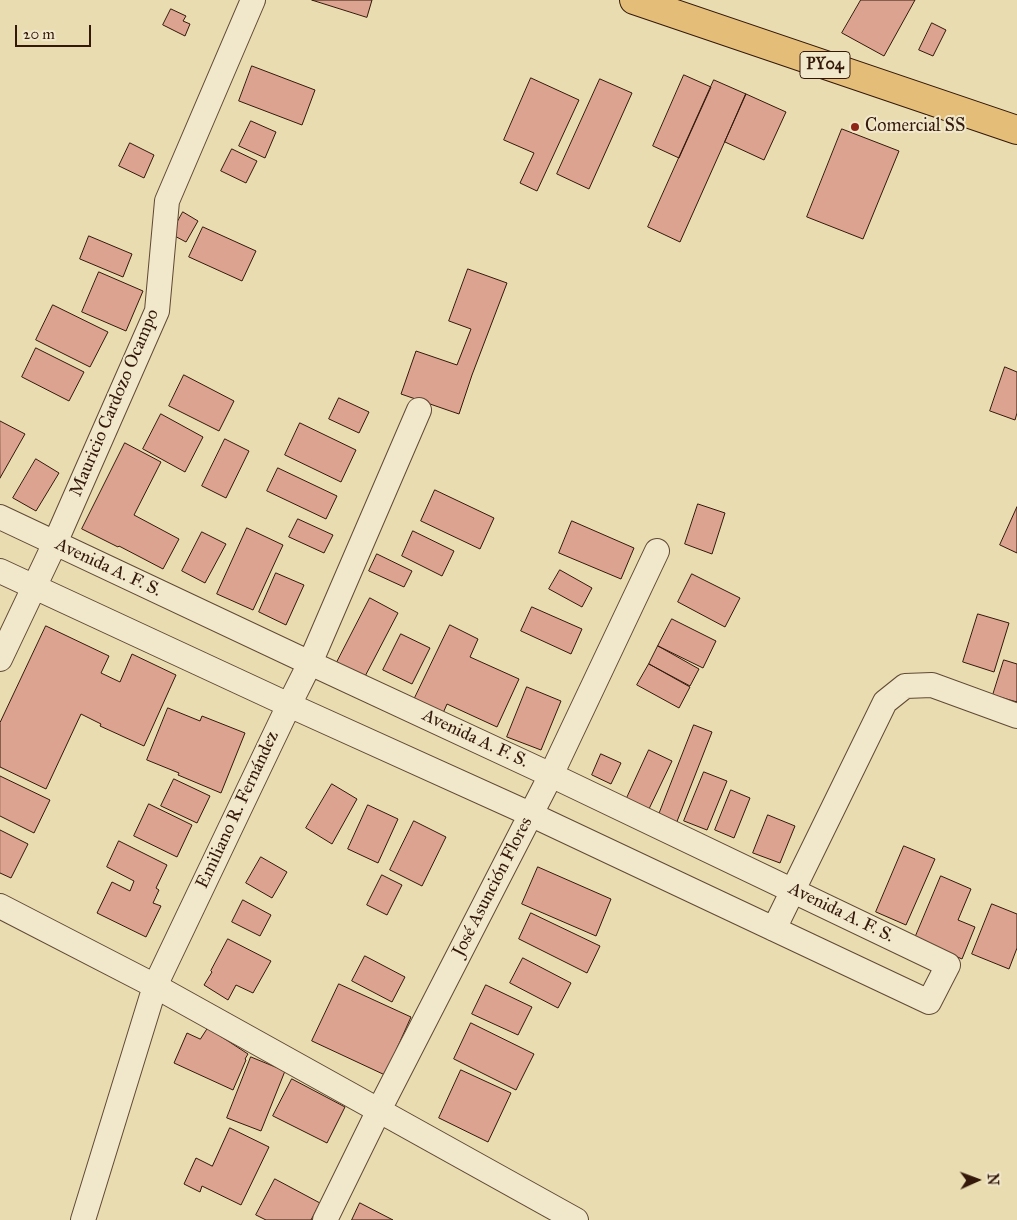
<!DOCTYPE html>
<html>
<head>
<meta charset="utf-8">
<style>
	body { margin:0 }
	#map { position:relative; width:1017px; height:1220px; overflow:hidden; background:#e9dcb1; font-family:"IM FELL Great Primer",serif }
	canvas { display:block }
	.north { position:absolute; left:952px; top:1155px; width:50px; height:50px; -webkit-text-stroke:4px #f1e8cc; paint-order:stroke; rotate:88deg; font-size:14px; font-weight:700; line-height:20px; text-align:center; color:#34180a }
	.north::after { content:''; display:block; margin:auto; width:18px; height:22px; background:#34180a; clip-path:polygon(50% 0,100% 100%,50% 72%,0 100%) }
	.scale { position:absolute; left:15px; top:25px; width:76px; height:22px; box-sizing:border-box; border:2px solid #34180a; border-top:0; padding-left:6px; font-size:15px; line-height:18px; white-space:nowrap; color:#34180a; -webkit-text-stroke:4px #f1e8cc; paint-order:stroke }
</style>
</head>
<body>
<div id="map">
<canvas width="1017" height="1220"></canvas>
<div class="north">N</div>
<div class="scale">20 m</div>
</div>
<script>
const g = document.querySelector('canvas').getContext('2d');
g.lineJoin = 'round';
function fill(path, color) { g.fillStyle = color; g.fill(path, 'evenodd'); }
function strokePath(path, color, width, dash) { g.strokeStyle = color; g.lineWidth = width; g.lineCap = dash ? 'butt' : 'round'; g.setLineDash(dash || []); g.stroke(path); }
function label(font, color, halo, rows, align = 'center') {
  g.font = font + ' "IM FELL Great Primer",serif'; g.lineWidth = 4; g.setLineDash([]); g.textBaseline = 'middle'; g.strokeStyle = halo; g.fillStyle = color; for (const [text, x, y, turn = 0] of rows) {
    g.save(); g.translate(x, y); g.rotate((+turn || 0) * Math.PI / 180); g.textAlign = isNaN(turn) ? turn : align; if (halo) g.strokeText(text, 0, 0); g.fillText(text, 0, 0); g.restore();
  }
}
const building = new Path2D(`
	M312 0H372L367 17Z
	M861 0H915L884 56 842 33Z
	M171 9 186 16 183 21 190 24 185 36 163 25Z
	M932 23 946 30 933 56 919 50Z
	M252 66 315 90 302 125 239 101Z
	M684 75 711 87 679 158 653 146Z
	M531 78 579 100 537 191 520 183 534 153 504 140Z
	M600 79 632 93 589 189 557 174Z
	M714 80 746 94 680 242 648 227Z
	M746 94 786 112 764 160 725 142Z
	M251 121 276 132 265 158 239 146Z
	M842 129 899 151 863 239 807 217Z
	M130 143 154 155 144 178 119 166Z
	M232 149 257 161 246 183 221 171Z
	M183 212 198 221 186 242 171 234Z
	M203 227 256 251 242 281 189 257Z
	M89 236 132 254 123 277 80 259Z
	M468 269 507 283 472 375 459 414 401 394 416 351 457 365 471 329 449 321Z
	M99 272 143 291 126 331 82 312Z
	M53 305 108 332 90 367 36 340Z
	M36 348 84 372 69 401 22 377Z
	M1005 367 1017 372V413L1015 420 990 411Z
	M184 375 234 401 219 431 169 406Z
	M339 398 369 412 359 433 329 419Z
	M161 414 203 437 185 472 143 449Z
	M0 421 25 434 0 478Z
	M300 423 356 450 341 482 285 455Z
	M225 439 249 451 226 498 202 486Z
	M125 443 161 462 134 515 179 539 163 569 119 546 118 547 82 529Z
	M36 459 59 473 36 511 13 498Z
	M278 468 337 496 326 519 267 491Z
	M435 490 494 518 480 549 421 521Z
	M698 504 725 513 712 554 685 544Z
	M1017 507V553L1000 545Z
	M298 519 333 535 324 553 289 537Z
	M572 521 634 548 621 579 559 553Z
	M247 528 283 545 253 610 217 594Z
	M413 531 454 551 442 576 402 556Z
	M202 532 226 544 205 583 182 571Z
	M377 554 412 571 404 587 369 571Z
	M560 570 592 588 582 607 549 589Z
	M276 573 304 585 286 625 259 612Z
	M692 574 740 598 725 627 678 602Z
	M370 598 398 613 361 684 333 670Z
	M532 607 582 629 571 654 521 631Z
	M978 614 1009 623 994 672 963 662Z
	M672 619 716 641 703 668 658 646Z
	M450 625 478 639 470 657 519 679 497 727 447 704 440 720 411 706Z
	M46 626 109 656 101 673 120 682 132 654 176 675 144 746 100 726 101 724 81 714 46 789 0 767V723Z
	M401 634 430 648 412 684 383 670Z
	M658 646 699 669 690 686 649 664Z
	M1004 660 1017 664V702L993 695Z
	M649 664 690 687 679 708 637 685Z
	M527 687 561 701 541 750 507 737Z
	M168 708 200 721 202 716 245 733 221 793 178 775 179 773 147 760Z
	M694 725 712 732 676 824 658 817Z
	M649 750 672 761 648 811 626 800Z
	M601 754 621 763 611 784 592 775Z
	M704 772 727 781 707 830 684 821Z
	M0 776 50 800 34 833 0 816Z
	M174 779 210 796 197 823 161 806Z
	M332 784 357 799 332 844 306 828Z
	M731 790 750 798 734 838 715 830Z
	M149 804 192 825 177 857 134 836Z
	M368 805 398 819 378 863 348 849Z
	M768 815 795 826 780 863 753 853Z
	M414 821 446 837 422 886 390 870Z
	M0 830 28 844 11 878 0 873Z
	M119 841 167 865 156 888 159 890 153 903 161 906 146 937 97 913 112 882 130 891 134 881 107 867Z
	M904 846 935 859 906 925 876 912Z
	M261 857 287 872 272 898 246 883Z
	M538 867 611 899 596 936 522 904Z
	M382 875 402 885 387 915 367 905Z
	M941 876 971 889 958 920 975 927 962 959 915 938Z
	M243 900 271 915 260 936 232 922Z
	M992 904 1017 914V948L1009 969 972 954Z
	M531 913 600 946 587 973 519 939Z
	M228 939 271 961 253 993 236 985 228 1000 204 985 212 972 211 971Z
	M365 956 405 977 392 1002 352 981Z
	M523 958 571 983 558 1008 510 983Z
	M339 984 411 1017 385 1075 312 1041Z
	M486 985 532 1007 518 1035 472 1014Z
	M471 1023 534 1054 516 1090 454 1059Z
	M208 1028 248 1054 245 1059 246 1060 233 1090 174 1063 187 1033 200 1039Z
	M251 1057 285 1071 261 1131 227 1118Z
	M461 1070 511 1093 488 1142 439 1118Z
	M292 1079 345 1107 327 1143 273 1116Z
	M230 1128 269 1147 241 1205 202 1186 200 1192 184 1184 196 1158 212 1166Z
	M275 1179 320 1203 311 1220H266L256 1215Z
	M360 1203 393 1220H352Z`);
fill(building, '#dca490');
strokePath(building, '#34180a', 1);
const minor = new Path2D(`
	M0 517 310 663 551 775 948 965 929 1002 530 814 289 705 0 571
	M0 659 55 543 157 311 167 201 253 0
	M0 906 155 986 576 1220
	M774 929 885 702 905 686 932 685 1017 716
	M83 1220 155 986 289 705 310 663 419 410
	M325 1220 379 1110 551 775 657 551`);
const primary = new Path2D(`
	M634 0 1017 130`);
strokePath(minor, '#614934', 26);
strokePath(primary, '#34180a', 30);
strokePath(minor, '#f1e8cc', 24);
strokePath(primary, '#e4be78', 28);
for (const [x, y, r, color] of [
	[855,127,5,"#8f2418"]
]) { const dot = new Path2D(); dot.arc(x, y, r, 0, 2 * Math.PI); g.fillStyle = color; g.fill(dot); strokePath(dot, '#f1e8cc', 2); }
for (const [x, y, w] of [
	[825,65,50]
]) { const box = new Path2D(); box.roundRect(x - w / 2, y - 13.5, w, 27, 4); g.fillStyle = '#f1e8cc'; g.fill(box); strokePath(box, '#34180a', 1); }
label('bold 16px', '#34180a', null, [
	["PY04",825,65]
]);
label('18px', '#34180a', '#f1e8cc', [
	["Comercial SS",865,127]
], 'left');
label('18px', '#34180a', '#f1e8cc', [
	["Mauricio Cardozo Ocampo",115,403,-67],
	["Avenida A. F. S.",108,568,25],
	["Avenida A. F. S.",475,739,25],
	["Emiliano R. Fernández",238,810,-65],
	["José Asunción Flores",493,887,-63],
	["Avenida A. F. S.",841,913,26]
]);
</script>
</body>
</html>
